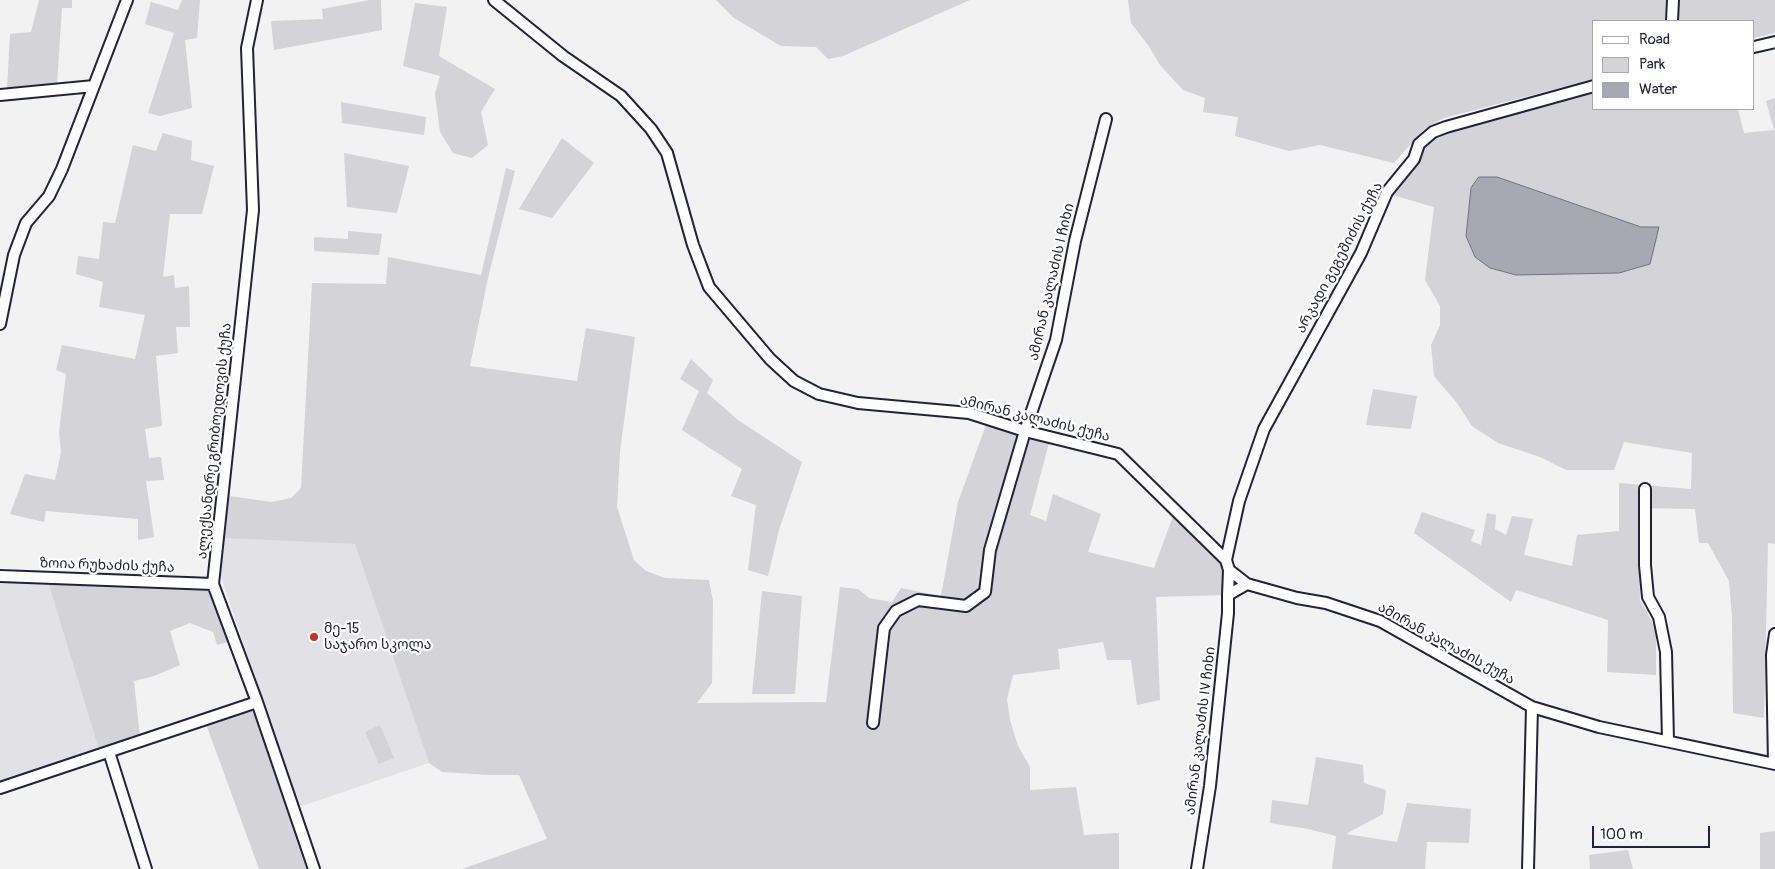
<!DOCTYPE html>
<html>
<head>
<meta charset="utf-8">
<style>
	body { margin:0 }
	#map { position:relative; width:1775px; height:869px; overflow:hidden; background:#f2f2f3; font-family:Pangolin,sans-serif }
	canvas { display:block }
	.legend { position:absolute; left:1592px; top:20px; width:162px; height:90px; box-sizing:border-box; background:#fff; border:1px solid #a7a7b1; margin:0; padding:6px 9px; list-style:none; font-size:15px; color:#22223b }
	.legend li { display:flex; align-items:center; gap:10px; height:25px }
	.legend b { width:25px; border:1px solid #a7a7b1 }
	.scale { position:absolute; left:1592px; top:826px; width:118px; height:22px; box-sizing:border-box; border:2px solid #22223b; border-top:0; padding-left:6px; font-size:15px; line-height:18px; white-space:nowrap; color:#22223b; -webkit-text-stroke:4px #fff; paint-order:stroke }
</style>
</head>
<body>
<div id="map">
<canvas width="1775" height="869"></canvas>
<ul class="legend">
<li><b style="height:6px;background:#fff"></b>Road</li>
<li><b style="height:14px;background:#d3d3d8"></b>Park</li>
<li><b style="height:14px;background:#a8a8b2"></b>Water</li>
</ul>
<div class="scale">100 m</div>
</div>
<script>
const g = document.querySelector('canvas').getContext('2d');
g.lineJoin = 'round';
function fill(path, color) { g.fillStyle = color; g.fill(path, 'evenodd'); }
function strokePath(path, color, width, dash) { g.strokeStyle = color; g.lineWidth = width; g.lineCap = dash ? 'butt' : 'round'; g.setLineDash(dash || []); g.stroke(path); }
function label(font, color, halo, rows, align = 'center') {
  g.font = font + ' Pangolin,"Noto Sans Georgian",sans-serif'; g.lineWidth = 4.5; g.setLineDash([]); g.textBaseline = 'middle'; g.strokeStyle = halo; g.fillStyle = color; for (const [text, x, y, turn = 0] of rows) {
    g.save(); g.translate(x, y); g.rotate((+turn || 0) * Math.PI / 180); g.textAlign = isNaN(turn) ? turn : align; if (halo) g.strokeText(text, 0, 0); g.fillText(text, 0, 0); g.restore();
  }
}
fill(new Path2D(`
	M225 538 355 543 429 763 299 807 220 574Z
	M0 582H48L99 750 0 783Z`), '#e2e2e6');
fill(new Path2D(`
	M39 0H72V8H62L57 84 7 89 10 34 31 32Z
	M182 0H200L197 38 185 40 192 108 160 116 148 113 174 33 145 24 151 2 178 10Z
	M370 0H381L382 30 274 50 271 21 323 19 322 9Z
	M716 0H970L843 56 828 59 816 47 781 46 734 18Z
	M1128 0H1775V33L1754 38V21H1594V79L1444 118 1424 129 1394 163 1320 145 1289 151 1235 136 1238 117 1203 112 1205 98 1183 90 1160 65 1148 45 1131 23Z
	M415 3 447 7 439 56 495 89 481 112 488 145 472 158 453 153 440 132 435 94 440 76 403 66Z
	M1594 92V109H1738L1744 133 1774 130 1766 101 1775 98V544L1768 543 1764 718 1733 713 1732 617 1729 581 1708 543H1699L1695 509 1638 508 1640 600 1656 629V675L1607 672 1608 620 1516 590 1511 602 1414 533 1422 512 1475 530 1471 541 1481 545 1487 513 1496 515 1495 529 1506 535 1512 516 1533 519 1524 555 1572 566 1577 535 1619 531V483L1691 489 1692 453 1624 442 1614 470H1566L1540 457 1498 443 1472 426 1457 403 1434 376 1431 345 1440 325V306L1425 280 1434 207 1392 195 1416 163 1423 144 1431 137 1473 122ZM1471 188 1641 227 1659 228 1466 236Z
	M341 102 426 117 424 135 342 123Z
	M163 133 192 141 191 160 214 166 202 214H170L163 277 174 275 175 288 189 286 190 327H176L178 353 156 356 162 426 145 429 149 458 161 457 164 480 146 481 154 537 138 540V519L46 511 44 522 10 514 25 474 55 480 61 452 59 432 66 374 56 370 62 345 135 359 145 315 99 307 103 282 76 274 78 256 99 259 103 222 115 223 133 145 156 151Z
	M562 138 594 163 552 218 519 209Z
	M344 153 409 166 397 213 347 207Z
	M506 168 515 171 488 278 470 366 577 381 586 328 635 337 620 452 617 507 634 560 646 571 665 578 709 580 713 601 712 683 697 703 826 702 840 587 858 589 869 598 892 602 901 588 941 596 958 502 987 422 1049 443 1030 515 1046 521 1053 494 1101 514 1088 552 1154 568 1173 516 1212 550 1225 567V595L1156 597 1160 700 1137 705 1131 660H1107L1103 642 1058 649 1060 669 1013 675 1007 699 1010 720 1018 746 1030 767V790L1076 787 1084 835 1119 833V869H462L547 839 519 775H489L442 772 429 763 355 544 225 538 229 496 272 502 291 498 301 488 312 283 386 284 388 257 481 275Z
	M348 231 382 234 379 255 314 251V237L348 239Z
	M691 359 713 380 707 393 738 420 802 462 779 530 768 576 748 570 756 505 731 496 742 469 682 430 699 391 680 379Z
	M1373 389 1417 396 1411 429 1366 425Z
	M48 582 211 587 231 641 217 645 213 632 190 623 170 631 180 665 154 676 134 681 140 737 99 750Z
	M762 591 802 596 795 694H752Z
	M249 711 257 714 309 869H259L206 724Z
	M380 725 394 758 379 764 365 732Z
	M1316 757 1363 765 1364 783 1386 790 1383 814 1346 834 1397 842 1407 803 1471 809 1469 843 1427 842 1425 869H1332L1336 836 1308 829 1270 823 1272 800 1308 805Z
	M1775 831V869H1760V833Z
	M1628 850 1633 869H1590L1589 855Z`), '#d3d3d8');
const water = new Path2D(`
	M1479 177H1497L1641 227H1659L1650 264 1619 273 1516 275 1490 268 1475 257 1466 236 1471 188Z`);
fill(water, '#a8a8b2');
strokePath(water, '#727282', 1);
const minor = new Path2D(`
	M257 0 247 48 253 210 213 584 257 702 314 869
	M494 0 563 56 621 96 651 129 667 153 693 245 709 287 770 359 794 381 819 394 858 403 969 413 1025 431 1118 454 1226 560 1229 570 1247 584 1297 598 1326 603 1380 621 1532 707 1599 727 1775 764
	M1672 21 1673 0
	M1754 47 1775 42
	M0 95 94 86
	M0 324 14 255 26 223 49 196 62 169 127 0
	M1645 489V565L1648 597 1659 617 1666 652 1668 741
	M1226 560 1239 501 1264 429 1361 253 1387 192 1414 159 1419 144 1433 132 1446 127 1594 86
	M0 576 213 584
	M1228 595 1229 570
	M873 723 884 628 896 611 918 600 966 606 985 592 990 550 1025 431 1056 340 1075 241 1106 119
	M109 752 146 869
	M1774 763 1772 655 1775 634
	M0 788 257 702
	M1197 869 1210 786 1228 613V595L1247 584
	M1528 869 1532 707`);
strokePath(minor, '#22223b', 14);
strokePath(minor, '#fff', 10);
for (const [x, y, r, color] of [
	[314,637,5,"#c8321e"]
]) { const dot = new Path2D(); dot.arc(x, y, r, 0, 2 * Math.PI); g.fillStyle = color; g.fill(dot); strokePath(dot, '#fff', 2); }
label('14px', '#22223b', '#fff', [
	["არკადი გეგეშიძის ქუჩა",1340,258,-62],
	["ამირან კალაძის I ჩიხი",1052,282,-77],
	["ამირან კალაძის ქუჩა",1035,419,14],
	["ალექსანდრე გრიბოედოვის ქუჩა",215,441,-84],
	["ზოია რუხაძის ქუჩა",107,566,2],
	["ამირან კალაძის ქუჩა",1446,644,29],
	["ამირან კალაძის IV ჩიხი",1201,731,-83]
]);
label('14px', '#22223b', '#fff', [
	["მე-15",324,629],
	["საჯარო სკოლა",324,645]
], 'left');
</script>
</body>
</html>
